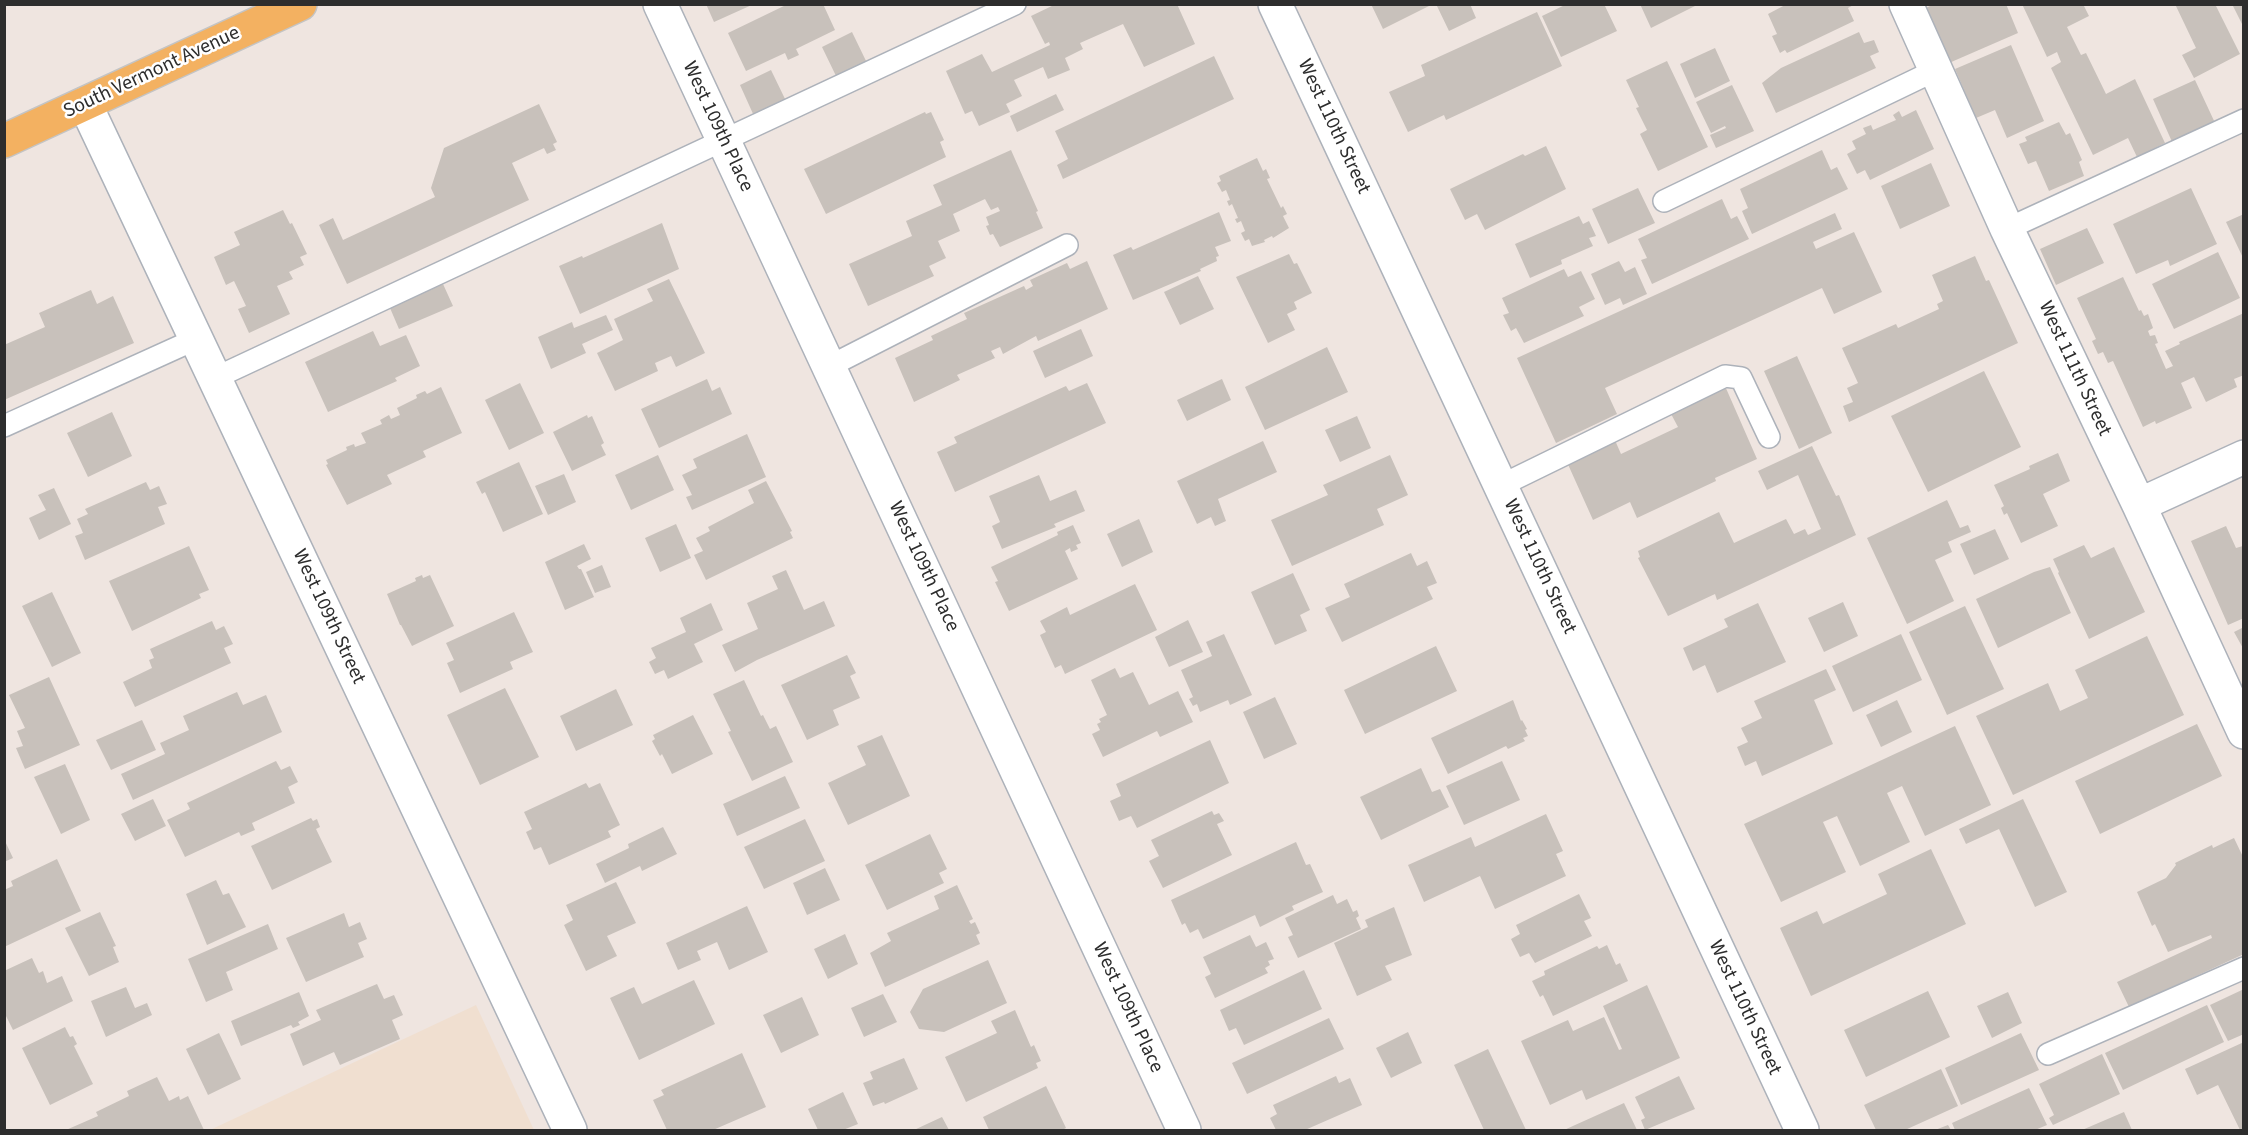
<!DOCTYPE html>
<html>
<head>
<meta charset="utf-8">
<style>
	body { margin:0 }
	#map { position:relative; width:2248px; height:1135px; overflow:hidden; background:#efe5e0; font-family:"Source Sans 3",sans-serif }
	canvas { display:block }
	.frame { position:absolute; inset:0; border:6px solid #2d2d2d; pointer-events:none }
</style>
</head>
<body>
<div id="map">
<canvas width="2248" height="1135"></canvas>
<div class="frame"></div>
</div>
<script>
const g = document.querySelector('canvas').getContext('2d');
g.lineJoin = 'round';
function fill(path, color) { g.fillStyle = color; g.fill(path, 'evenodd'); }
function strokePath(path, color, width, dash) { g.strokeStyle = color; g.lineWidth = width; g.lineCap = dash ? 'butt' : 'round'; g.setLineDash(dash || []); g.stroke(path); }
function label(font, color, halo, rows, align = 'center') {
  g.font = font + ' "Source Sans 3",sans-serif'; g.lineWidth = 5; g.setLineDash([]); g.textBaseline = 'middle'; g.strokeStyle = halo; g.fillStyle = color; for (const [text, x, y, turn = 0] of rows) {
    g.save(); g.translate(x, y); g.rotate((+turn || 0) * Math.PI / 180); g.textAlign = isNaN(turn) ? turn : align; if (halo) g.strokeText(text, 0, 0); g.fillText(text, 0, 0); g.restore();
  }
}
fill(new Path2D(`
	M476 1005 534 1130H210Z`), '#f0dfd0');
fill(new Path2D(`
	M706 4H754L714 22Z
	M788 4H823L835 30 796 49 799 55 788 60 785 53 746 71 728 33Z
	M1056 4H1177L1195 44 1144 67 1123 24 1080 43 1083 49 1065 58 1070 70 1048 79 1043 67 1014 80 1022 96 1006 104 1010 112 979 126 972 111 965 114 946 71 982 54 992 72 1050 45 1049 42 1045 44 1031 16Z
	M1371 4H1433L1383 29Z
	M1436 4H1470L1476 18 1449 31Z
	M1567 4H1604L1617 31 1561 57 1542 16Z
	M1640 4H1699L1651 28Z
	M1787 4H1855L1848 8 1854 21 1787 53 1785 50 1780 53 1772 36 1777 34 1768 14Z
	M1934 4H2006L2018 33 1949 63 1926 8Z
	M2022 4H2083L2089 16 2067 27 2081 55 2086 53 2106 94 2135 79 2165 143 2137 157 2128 138 2093 155 2051 68 2061 62 2057 52 2047 57Z
	M2175 4H2215L2240 54 2194 78 2182 55 2196 48Z
	M2236 4H2244V28L2233 6Z
	M1537 12 1562 66 1446 120 1444 115 1408 132 1389 92 1425 76 1421 65Z
	M852 32 867 63 837 78 822 47Z
	M1859 32 1864 43 1874 40 1879 52 1870 56 1876 68 1776 113 1762 83 1781 68Z
	M2011 45 2044 121 2007 138 1995 110 1976 118 1955 69Z
	M1715 48 1730 81 1695 98 1680 64Z
	M1214 56 1234 99 1063 179 1057 165 1068 159 1055 131Z
	M1667 61 1708 147 1658 171 1640 134 1647 130 1636 108 1639 107 1626 80Z
	M771 70 786 101 754 116 740 85Z
	M2195 80 2216 125 2173 144 2153 99Z
	M1732 85 1754 131 1716 148 1710 135 1726 128 1725 126 1711 133 1696 102Z
	M1056 94 1064 110 1017 132 1010 116Z
	M539 104 557 142 553 144 556 150 547 154 544 148 512 163 529 200 347 284 319 225 333 218 343 240 435 197 431 188 444 148Z
	M1916 110 1934 149 1870 180 1865 170 1857 174 1847 154 1856 149 1852 141 1866 134 1863 128 1871 125 1873 130 1896 120 1893 115 1899 111 1902 117Z
	M925 112 926 114 931 112 944 140 940 142 946 157 826 214 804 169Z
	M2059 122 2066 135 2070 133 2082 160 2079 162 2084 176 2049 191 2036 161 2028 164 2019 144 2027 141 2025 137Z
	M1546 146 1566 189 1485 230 1477 214 1465 220 1450 189 1523 154 1525 156Z
	M1011 150 1038 211 1036 212 1043 228 1000 247 993 234 990 235 986 226 989 225 986 217 1000 211 998 207 991 210 985 199 953 214 960 231 938 241 946 258 929 266 934 276 868 306 849 264 912 236 906 221 942 205 933 185Z
	M1822 150 1831 170 1837 167 1848 189 1752 234 1742 211 1748 208 1740 189Z
	M1257 158 1263 171 1266 169 1270 178 1267 179 1281 208 1283 206 1287 214 1283 216 1289 228 1273 238 1272 236 1264 240 1265 242 1252 246 1249 239 1245 241 1241 233 1245 231 1241 221 1237 223 1235 219 1238 218 1232 204 1229 206 1227 201 1230 200 1226 190 1222 192 1217 183 1221 181 1219 176Z
	M1931 163 1950 206 1900 229 1881 186Z
	M1638 188 1655 223 1608 244 1592 209Z
	M2191 188 2217 244 2170 266 2168 260 2136 274 2113 224Z
	M1722 199 1731 219 1737 216 1749 239 1652 284 1641 260 1647 258 1638 239Z
	M283 210 290 224 292 223 307 254 300 257 304 265 289 272 293 279 277 286 290 314 249 333 238 309 246 306 234 281 226 285 214 257 240 245 234 232Z
	M1219 212 1231 241 1215 247 1219 256 1216 257 1217 261 1200 269 1201 271 1133 300 1113 255 1131 247 1133 250Z
	M1835 213 1842 229 1813 242 1816 249 1854 232 1882 292 1834 314 1822 288 1605 388 1617 414 1556 443 1517 358Z
	M2244 214V260L2226 222Z
	M1579 216 1583 224 1589 221 1596 236 1589 238 1593 246 1561 260 1562 264 1530 278 1515 244Z
	M662 223 679 269 580 314 559 266 582 256 583 258Z
	M2087 228 2104 263 2056 285 2040 249Z
	M2218 252 2240 298 2174 329 2152 284Z
	M1289 254 1294 264 1297 263 1312 293 1294 302 1297 309 1287 314 1295 330 1268 343 1236 277Z
	M1975 256 1986 281 1989 280 2018 343 1849 422 1843 406 1853 402 1847 388 1858 383 1842 348 1896 324 1898 328 1939 309 1937 304 1943 301 1932 275Z
	M1087 261 1108 309 1038 341 1036 336 1003 354 1000 347 991 351 995 358 957 375 960 380 914 402 895 358 933 340 931 336 967 319 964 313 1024 286 1026 290 1033 286 1030 280 1067 263 1070 269Z
	M1619 261 1625 272 1635 267 1647 294 1623 305 1620 298 1605 305 1591 274Z
	M1564 269 1568 277 1581 271 1595 299 1579 307 1584 316 1524 343 1516 328 1511 331 1503 315 1509 313 1502 298Z
	M1198 276 1214 309 1180 325 1164 292Z
	M2123 277 2139 311 2141 310 2144 316 2148 314 2153 328 2148 331 2150 336 2155 335 2158 343 2155 344 2166 369 2173 366 2165 351 2180 344 2179 342 2244 313V375L2234 379 2237 387 2206 402 2194 377 2181 383 2192 408 2156 424 2155 421 2143 427 2113 361 2108 363 2103 352 2098 354 2092 341 2096 339 2077 298Z
	M669 279 705 353 676 367 671 356 655 363 658 371 615 391 597 353 623 340 614 319 653 301 647 289Z
	M443 284 453 306 399 329 390 308Z
	M91 290 97 304 113 296 134 343 4 400V345L45 327 39 313Z
	M606 315 613 330 582 344 586 353 551 369 538 337 572 322 574 328Z
	M1081 329 1093 356 1045 378 1033 351Z
	M373 331 380 346 406 335 420 366 395 378 397 381 328 412 305 362Z
	M1327 347 1348 392 1265 430 1245 387Z
	M1797 356 1832 433 1799 449 1764 371Z
	M1984 371 2021 447 1928 492 1891 416Z
	M707 379 712 391 720 387 732 414 659 448 641 409Z
	M1222 379 1231 400 1187 421 1177 400Z
	M520 383 544 433 509 450 485 400Z
	M1087 383 1106 423 955 492 937 452 957 443 954 437 1066 386 1069 391Z
	M1725 386 1757 459 1715 478 1716 481 1637 518 1630 502 1593 520 1566 460 1614 438 1621 454 1678 427 1670 412Z
	M441 387 462 433 423 451 426 457 387 475 392 484 347 505 326 465 328 464 326 460 347 450 346 447 354 444 355 447 366 443 361 433 382 424 380 420 389 415 391 419 400 415 397 408 417 398 416 395 425 391 427 394Z
	M112 412 132 456 88 477 67 433Z
	M587 415 588 418 592 416 604 443 601 445 606 455 572 471 553 432Z
	M1357 416 1371 448 1340 462 1325 430Z
	M747 434 766 477 692 510 686 497 692 495 682 475 697 468 693 459Z
	M1263 441 1277 472 1218 499 1226 521 1215 526 1211 517 1197 524 1177 481Z
	M1812 446 1836 496 1839 495 1856 535 1717 600 1715 594 1668 616 1638 558 1640 557 1638 551 1719 512 1734 543 1786 519 1794 534 1805 529 1808 535 1821 529 1798 475 1767 490 1758 471Z
	M2058 453 2070 481 2043 494 2058 526 2021 543 2007 513 2004 515 2001 508 2004 506 1994 485 2030 469 2029 466Z
	M658 455 674 490 631 510 615 475Z
	M1390 455 1408 495 1377 509 1384 525 1292 566 1271 520 1328 495 1323 485Z
	M519 462 543 514 503 532 485 492 482 494 476 482Z
	M564 474 576 502 548 515 535 486Z
	M1039 475 1050 501 1076 490 1085 511 1054 524 1056 527 1002 549 992 526 1000 522 989 496Z
	M766 481 792 531 790 532 793 538 706 580 694 555 703 551 696 538 710 531 708 527 754 503 748 490Z
	M146 482 150 490 159 486 167 504 158 507 165 524 85 560 75 536 83 533 77 519 88 514 85 509Z
	M54 488 71 524 39 540 29 518 46 510 38 495Z
	M1947 500 1960 528 1968 525 1971 532 1948 542 1952 552 1935 560 1954 601 1907 624 1867 538Z
	M1139 519 1153 552 1122 567 1107 534Z
	M676 524 691 558 660 572 645 538Z
	M1073 525 1081 543 1076 545 1078 549 1071 552 1070 548 1065 551 1078 579 1009 611 995 582 998 581 991 567 1058 535 1057 532Z
	M2226 526 2236 548 2243 546 2244 548V618L2228 625 2191 541Z
	M1995 529 2009 559 1974 575 1960 544Z
	M584 544 591 559 577 566 579 569H581L594 597 565 610 545 562Z
	M2084 545 2091 558 2114 547 2145 612 2089 639 2058 573 2059 572 2053 559Z
	M189 546 209 590 199 594 201 598 132 631 109 581Z
	M1411 553 1417 566 1427 561 1437 583 1427 587 1433 599 1342 642 1325 608 1350 597 1344 584Z
	M602 565 611 587 595 593 586 572Z
	M2050 567 2071 613 1998 648 1976 599 2034 572Z
	M786 570 804 610 824 601 835 626 757 660 735 672 722 645 758 629 747 603 778 589 772 576Z
	M1293 573 1310 610 1300 615 1307 631 1275 645 1251 592Z
	M422 575 423 578 430 575 454 626 412 646 401 625H400L387 594 416 581 415 578Z
	M1135 584 1157 630 1065 674 1061 665 1055 668 1040 635 1046 632 1040 621 1067 607 1070 615Z
	M52 592 81 653 52 667 22 606Z
	M1843 602 1858 636 1824 652 1808 618Z
	M711 603 723 630 694 644 703 662 668 679 664 670 655 674 649 662 656 658 651 648 686 632 680 618Z
	M1758 603 1786 662 1717 693 1705 665 1693 671 1683 648 1728 627 1724 619Z
	M1965 606 2004 689 1947 715 1909 632Z
	M514 612 533 652 510 662 513 669 460 693 447 663 454 660 446 643Z
	M1188 620 1203 652 1169 667 1155 637Z
	M212 621 216 630 224 626 233 644 224 648 231 663 135 707 123 682 152 668 149 660 154 658 150 649Z
	M2244 627V650L2234 632Z
	M1224 634 1252 695 1230 705 1228 700 1200 712 1197 704 1193 706 1189 699 1193 697 1181 670 1212 656 1206 642Z
	M1901 634 1922 680 1853 712 1832 666Z
	M2147 636 2184 715 2013 795 1976 716 2048 683 2060 711 2088 698 2075 670Z
	M1436 646 1457 691 1365 734 1344 690Z
	M847 655 856 673 850 676 860 698 833 710 839 725 807 740 781 685Z
	M1115 668 1120 678 1133 672 1149 705 1178 691 1193 722 1160 737 1157 731 1103 757 1092 734 1100 730 1097 724 1101 722 1099 719 1107 715 1091 680Z
	M1826 669 1836 690 1814 700 1833 744 1762 776 1756 761 1745 766 1737 747 1748 742 1741 728 1762 718 1754 701Z
	M49 677 80 745 25 769 16 748 23 746 17 731 25 728 9 695Z
	M744 680 761 716 763 715 770 729 776 726 793 762 752 781 728 732 731 731 713 694Z
	M505 688 539 757 480 785 447 715Z
	M616 689 633 725 576 751 560 716Z
	M237 692 243 705 266 695 282 732 133 800 121 774 165 754 160 743 189 730 183 716Z
	M1275 697 1297 744 1264 759 1243 712Z
	M1513 700 1521 721 1522 720 1527 729 1525 730 1528 736 1523 738 1525 741 1508 749 1506 746 1448 774 1431 738Z
	M1897 700 1912 732 1881 747 1866 715Z
	M693 715 713 754 672 774 662 754 660 756 652 741 655 739 653 735Z
	M142 720 156 750 111 770 96 740Z
	M2197 724 2222 776 2100 834 2075 781Z
	M1955 726 1991 805 1925 836 1902 786 1887 793 1910 842 1860 866 1837 816 1823 822 1846 872 1781 902 1744 824Z
	M882 735 910 796 848 825 828 783 866 765 857 746Z
	M1210 740 1229 783 1137 828 1131 816 1119 821 1110 801 1121 796 1116 784Z
	M276 761 281 770 290 766 298 782 288 787 295 803 252 823 255 830 241 836 239 832 185 857 167 820 190 809 187 803Z
	M1502 761 1520 800 1464 825 1446 786Z
	M65 764 90 820 61 834 34 777Z
	M1421 768 1432 792 1440 789 1449 807 1381 840 1360 797Z
	M785 776 800 808 737 836 723 804Z
	M586 783 589 788 600 783 620 825 608 831 611 837 549 865 541 847 534 850 526 832 532 829 524 812Z
	M153 799 166 826 135 841 121 814Z
	M2023 799 2067 892 2035 907 1999 829 1966 844 1959 829Z
	M1212 811 1214 815 1219 813 1224 821 1217 824 1232 855 1163 888 1149 861 1159 856 1151 840Z
	M1546 814 1563 851 1556 854 1566 876 1495 909 1480 876 1424 902 1408 865 1471 837 1475 847Z
	M311 818 313 821 317 819 320 827 316 829 332 862 272 890 251 846Z
	M805 819 825 861 764 889 744 847Z
	M663 827 677 854 642 871 640 866 605 883 596 864 629 848 628 844Z
	M930 834 947 869 939 873 944 883 887 910 865 865Z
	M2234 838 2244 859V954L2129 1007 2117 982 2212 938 2211 935 2168 952 2155 924 2152 926 2137 892 2166 878 2176 865 2175 863 2212 845 2213 848Z
	M4 839 13 858 4 862Z
	M1296 842 1306 865 1310 864 1323 892 1292 906 1294 910 1260 927 1255 915 1203 939 1198 929 1190 933 1185 923 1182 925 1171 900Z
	M1931 849 1966 924 1811 996 1780 928 1817 911 1823 924 1887 894 1878 874Z
	M57 859 81 911 4 947V890L13 886 11 881Z
	M825 868 840 900 807 915 793 883Z
	M216 880 223 895 229 893 246 927 207 945 186 894Z
	M616 882 636 923 607 936 617 956 586 971 564 925 573 920 566 905Z
	M957 885 973 919 969 921 971 924 975 922 980 933 976 935 980 944 885 987 870 953 891 941 887 933 939 909 934 896Z
	M1579 894 1591 918 1584 921 1592 936 1535 963 1529 953 1520 957 1511 939 1520 934 1516 925Z
	M1333 895 1337 904 1347 899 1353 912 1357 910 1359 916 1356 918 1361 929 1298 958 1288 937 1293 935 1285 918Z
	M747 906 768 952 729 970 717 942 697 951 701 960 678 970 666 943Z
	M1394 907 1412 955 1385 966 1392 980 1357 996 1334 943 1368 927 1365 920Z
	M100 912 116 946 113 947 119 962 89 976 65 928Z
	M344 913 349 927 360 922 367 939 358 943 364 957 306 982 286 938Z
	M268 924 278 949 226 972 233 990 206 1002 188 959Z
	M845 934 858 964 828 979 814 949Z
	M1250 935 1256 947 1266 942 1274 959 1268 961 1270 965 1265 968 1268 973 1215 998 1205 977 1211 974 1203 957Z
	M1607 945 1616 965 1620 963 1628 981 1553 1016 1543 995 1540 997 1532 981 1545 975 1544 971 1597 946 1599 949Z
	M32 958 39 973 43 971 47 983 62 976 73 1001 13 1030 4 1012V971Z
	M988 960 1007 1003 944 1032 919 1029 910 1012 923 989Z
	M1304 970 1322 1009 1244 1045 1236 1028 1229 1031 1220 1010Z
	M694 980 715 1024 639 1060 610 998 634 987 642 1004Z
	M377 984 384 999 394 995 403 1015 392 1020 400 1039 340 1065 334 1052 303 1066 290 1034 321 1020 316 1010Z
	M1647 985 1680 1058 1586 1100 1582 1090 1550 1105 1521 1041 1568 1020 1573 1031 1604 1017 1619 1050 1622 1049 1603 1006Z
	M126 987 135 1008 147 1003 152 1015 106 1037 91 1001Z
	M2244 989V1034L2228 1041 2210 1005Z
	M1928 991 1950 1037 1866 1077 1844 1030Z
	M299 992 309 1016 298 1022 300 1025 293 1028 291 1025 241 1046 231 1021Z
	M2008 992 2022 1023 1992 1038 1977 1006Z
	M883 994 897 1022 864 1037 851 1008Z
	M802 997 819 1035 781 1053 763 1015Z
	M2207 1005 2224 1042 2123 1090 2105 1053Z
	M1015 1010 1031 1047 1034 1045 1041 1061 1036 1063 1038 1068 966 1102 945 1057 997 1033 991 1021Z
	M1329 1018 1344 1049 1247 1094 1232 1063Z
	M65 1027 70 1037 73 1036 77 1044 74 1046 93 1084 50 1105 22 1048Z
	M1408 1032 1422 1063 1391 1078 1376 1048Z
	M219 1033 241 1079 208 1095 186 1049Z
	M2021 1033 2039 1070 1961 1105 1945 1068Z
	M2244 1042V1130H2240L2218 1085 2197 1095 2185 1069Z
	M1488 1049 1526 1130H1484L1454 1065Z
	M742 1053 766 1107 713 1130H667L653 1100 664 1095 661 1090Z
	M2102 1054 2120 1094 2053 1125 2049 1118 2054 1115 2039 1084Z
	M904 1058 918 1089 885 1104 884 1102 873 1106 863 1083 873 1079 870 1072Z
	M1941 1069 1958 1106 1905 1130H1876L1864 1105Z
	M1336 1076 1339 1083 1350 1078 1362 1105 1305 1130H1276L1270 1118 1277 1114 1273 1105Z
	M1679 1076 1695 1109 1645 1130 1641 1120 1645 1118 1635 1097Z
	M157 1077 169 1101 179 1096 180 1100 188 1096 204 1130H66L98 1116 96 1112 129 1096 127 1091Z
	M1046 1086 1066 1128 1062 1130H989L983 1117Z
	M2029 1088 2047 1125 2035 1130H1955L1952 1123Z
	M843 1092 858 1124 843 1130H818L808 1109Z
	M1624 1103 1637 1130H1564Z
	M2124 1112 2132 1130H2082Z
	M942 1117 949 1130H914Z
	M1948 1125 1951 1130H1935Z`), '#c8c1bb');
const lane = new Path2D(`
	M1664 201 1936 70
	M2007 229 2244 120
	M830 366 1067 245
	M215 378 1015 4
	M4 426 196 339
	M1500 486 1725 376 1741 378 1769 437
	M2048 1054 2244 968`);
const street = new Path2D(`
	M660 4 1184 1130
	M1906 4 2007 229 2139 505 2244 732
	M85 104 570 1130
	M2139 505 2244 457`);
const secondary = new Path2D(`
	M1275 4 1802 1130`);
const primary = new Path2D(`
	M4 141 300 4`);
strokePath(lane, '#adb2ba', 24);
strokePath(street, '#adb2ba', 36);
strokePath(secondary, '#adb2ba', 36);
strokePath(primary, '#c4c4c4', 36);
strokePath(lane, '#fff', 21);
strokePath(street, '#fff', 33);
strokePath(secondary, '#fff', 33);
strokePath(primary, '#f3b161', 33);
label('20px', '#2d2d2d', '#fff', [
	["South Vermont Avenue",152,73,-25],
	["West 109th Place",717,127,65],
	["West 110th Street",1333,127,65],
	["West 111th Street",2074,369,65],
	["West 109th Place",923,567,65],
	["West 110th Street",1539,567,65],
	["West 109th Street",328,617,65],
	["West 109th Place",1127,1008,65],
	["West 110th Street",1744,1008,65]
]);
</script>
</body>
</html>
